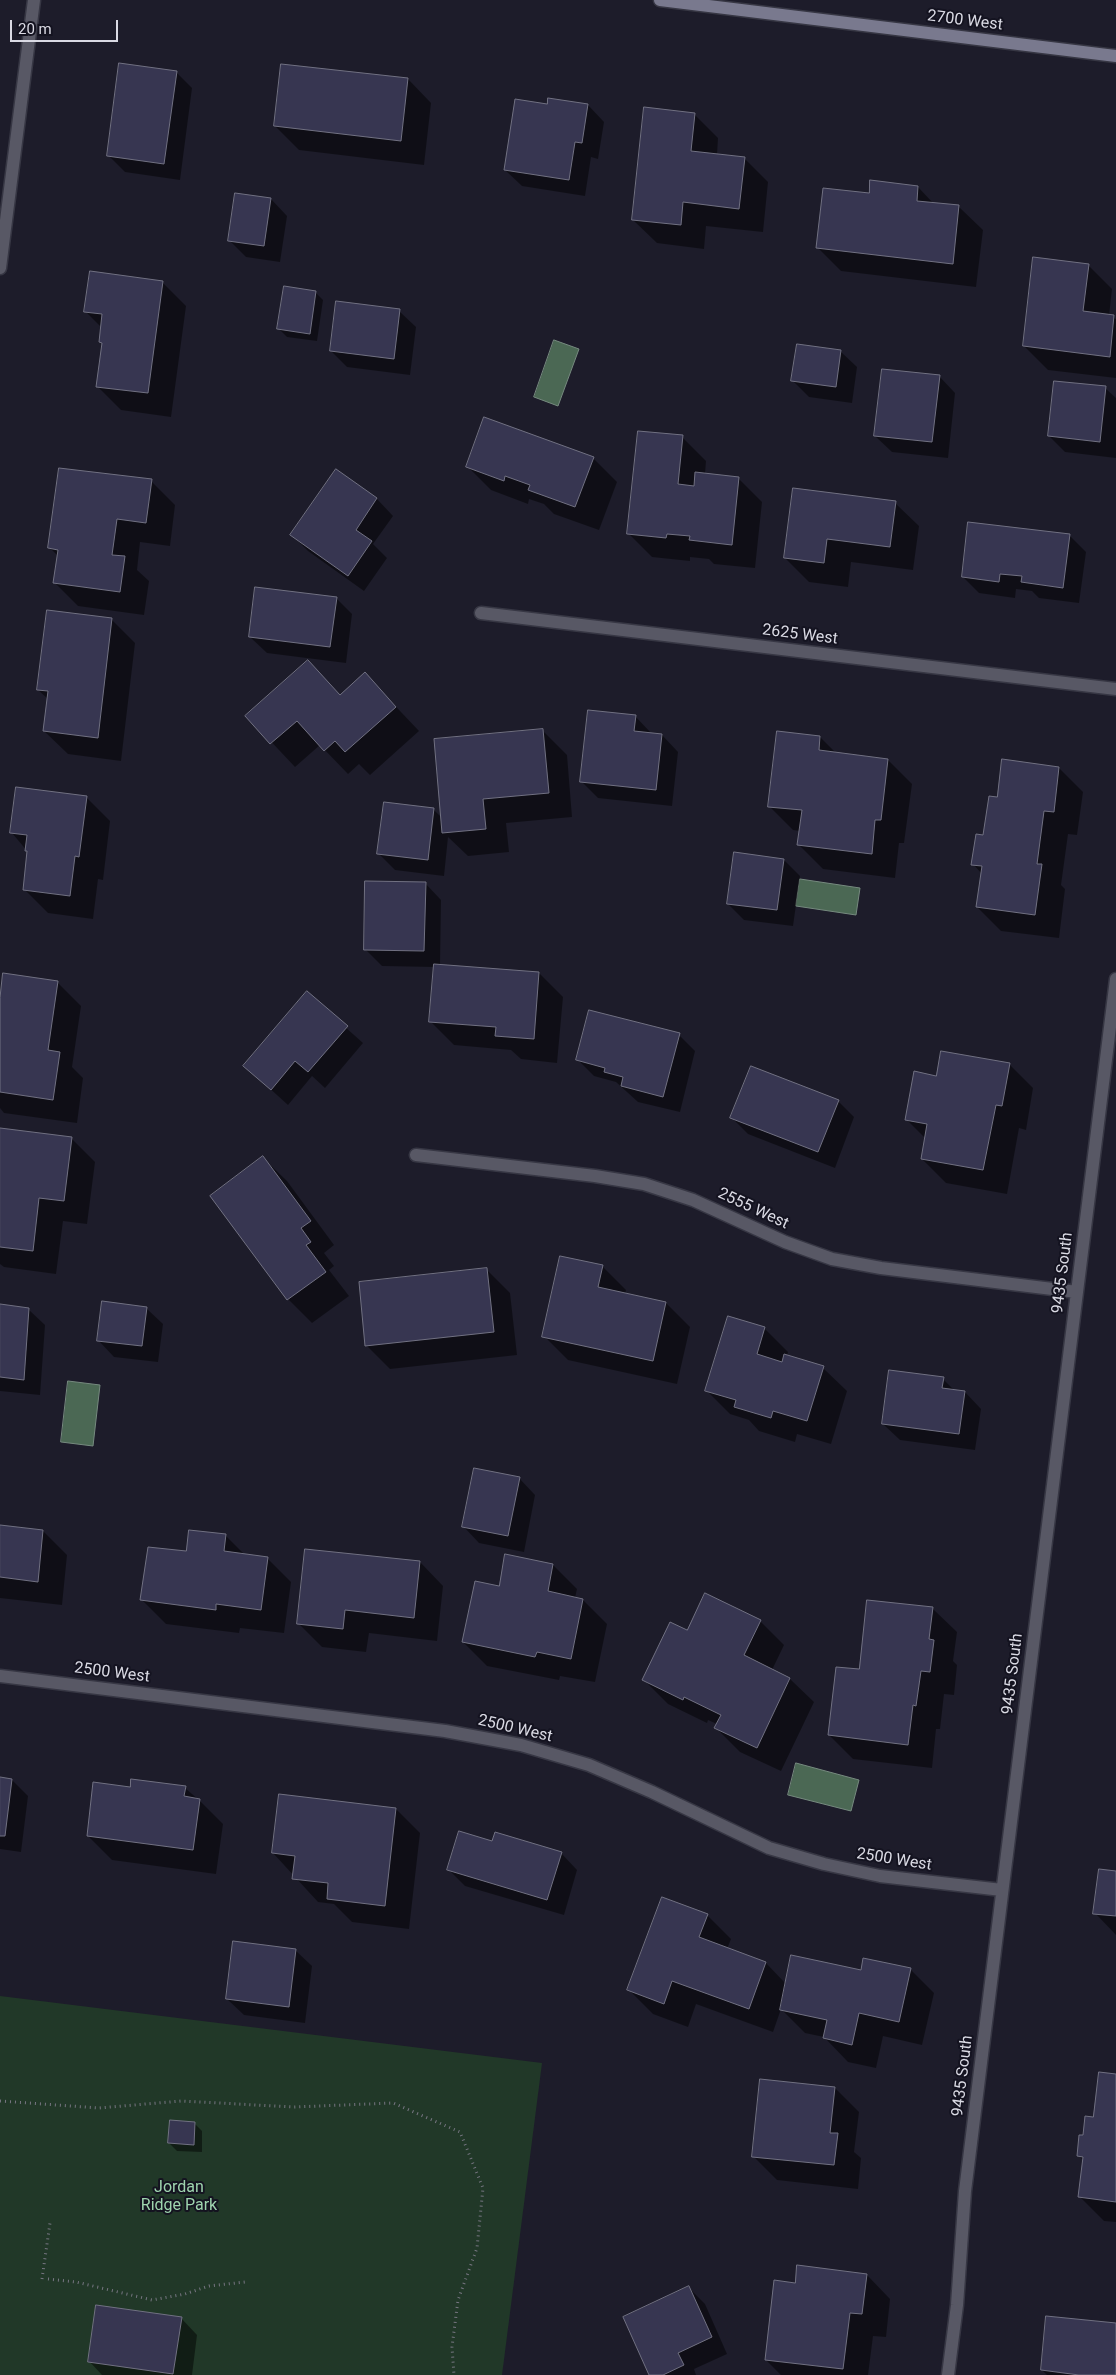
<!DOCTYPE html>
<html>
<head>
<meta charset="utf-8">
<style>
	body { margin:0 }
	#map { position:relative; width:1116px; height:2375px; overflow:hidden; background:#1d1c2a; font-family:Roboto,sans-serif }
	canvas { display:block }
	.scale { position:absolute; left:10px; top:20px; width:108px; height:22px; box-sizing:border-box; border:2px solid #dadae4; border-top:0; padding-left:6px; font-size:15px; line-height:18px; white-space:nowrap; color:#dadae4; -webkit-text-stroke:4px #141320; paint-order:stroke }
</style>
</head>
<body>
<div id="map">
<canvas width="1116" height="2375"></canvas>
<div class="scale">20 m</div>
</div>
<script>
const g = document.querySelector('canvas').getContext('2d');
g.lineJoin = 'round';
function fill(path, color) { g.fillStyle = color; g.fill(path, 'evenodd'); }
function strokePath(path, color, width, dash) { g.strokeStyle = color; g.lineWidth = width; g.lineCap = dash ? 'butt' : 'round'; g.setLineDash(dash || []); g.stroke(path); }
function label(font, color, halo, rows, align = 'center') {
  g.font = font + ' Roboto,sans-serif'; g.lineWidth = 4; g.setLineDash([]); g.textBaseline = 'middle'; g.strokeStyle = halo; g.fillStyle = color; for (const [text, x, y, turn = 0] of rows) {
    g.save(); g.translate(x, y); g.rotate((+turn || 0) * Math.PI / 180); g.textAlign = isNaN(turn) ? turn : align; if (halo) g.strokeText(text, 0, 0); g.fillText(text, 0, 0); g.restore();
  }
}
fill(new Path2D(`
	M0 1996 542 2063 502 2375H0Z`), '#213828');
const water = new Path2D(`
	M554 340 579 349 558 406 534 397Z
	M800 879 860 888 856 915 796 906Z
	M68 1381 100 1385 93 1446 61 1442Z
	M796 1763 859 1780 851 1811 788 1795Z`);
fill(water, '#4b6854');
strokePath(water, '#768a7f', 1);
fill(new Path2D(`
	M176 72 192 88 180 180 125 172 109 156Z
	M408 79 431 103 424 165 299 150 275 126Z
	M548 105H588L604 122 598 159 591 157 585 196 522 186 505 170Z
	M694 114 718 138 717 155 744 158 768 182 763 232 706 226 704 249 657 243 633 220Z
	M918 187 934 204 959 207 983 230 976 287 841 271 817 247Z
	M271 199 287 216 280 262 246 257 229 240Z
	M1088 265 1112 289 1109 316 1116 319V378L1048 370 1024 346Z
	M162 282 186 306 171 417 121 410 97 386 103 344 100 342 102 328 85 311Z
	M315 292 323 300 317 341 287 337 279 329Z
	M399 311 416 327 410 375 347 367 331 351Z
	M840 351 857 367 852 403 809 397 793 381Z
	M939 376 955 393 948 458 892 452 875 436Z
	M1105 388 1116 398V458L1065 452 1049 436Z
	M682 437 706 461 705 474 738 478 762 502 755 568 714 564 709 559 690 557V561L652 557 628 533Z
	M593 458 617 482 599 530 554 514 544 504 529 499 528 504 491 490 467 466Z
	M336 471 377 499 393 516 373 544 387 558 364 591 308 551 292 535Z
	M151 481 175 505 170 546 140 542 137 570 149 581 144 615 78 606 54 582 58 556 50 548Z
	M895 503 919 526 913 570 851 562 848 587 809 582 785 558Z
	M1069 535 1086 552 1079 603 1039 598 1032 591 1016 589 1015 598 979 593 963 577Z
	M336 598 352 614 346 663 267 653 250 637Z
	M111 619 135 643 121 761 68 754 44 731 48 699 38 690Z
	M308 662 341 696 365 674 419 731 370 775 359 764 348 774 320 745 295 767 247 716Z
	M635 716 652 734 662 735 678 752 672 806 598 798 581 781Z
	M543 731 567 755 572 817 506 823 509 852 468 856 448 837 444 876 395 870 379 854 433 809 442 818Z
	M820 737 836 753 888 760 912 784 904 843H899L895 878 823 869 799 845 800 831 793 830 769 806Z
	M1059 768 1083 792 1077 835 1068 834 1061 885 1065 889 1059 938 1001 931 977 907 982 874 973 864 998 799Z
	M86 797 110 821 103 880 98 879 93 919 48 913 24 889 28 852 12 833Z
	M784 860 800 876 793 926 744 920 728 904Z
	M425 883 441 900 440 965 539 973 563 997 557 1063 521 1059 511 1050 454 1045 430 1021 435 967 382 966 365 949Z
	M57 982 81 1006 72 1067 83 1078 77 1123 4 1113 0 1108V1007Z
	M307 993 363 1043 325 1088 312 1076 288 1105 245 1066Z
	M679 1035 695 1051 680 1112 638 1102 616 1082 594 1076 578 1060Z
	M1009 1064 1033 1088 1026 1130 1019 1128 1007 1194 946 1183 922 1159 926 1139 906 1119 937 1077Z
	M838 1101 854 1117 835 1168 748 1134 732 1118Z
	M0 1129 71 1138 95 1162 87 1224 63 1221 56 1274 4 1267 0 1264Z
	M263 1158 287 1181 334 1245 324 1253 334 1266 329 1270 349 1296 312 1323 288 1299 212 1196Z
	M602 1266 626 1290 625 1294 666 1303 690 1327 677 1384 568 1360 544 1336Z
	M486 1269 510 1293 517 1355 390 1369 366 1345Z
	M0 1306 28 1309 45 1325 40 1395 0 1391Z
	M146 1308 163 1324 158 1362 114 1357 98 1340Z
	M764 1328 788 1352 787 1356 823 1368 847 1391 831 1444 797 1434 795 1442 759 1431 749 1420 730 1414 706 1390Z
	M943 1379 955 1391 965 1392 981 1409 975 1450 900 1440 883 1424Z
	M519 1478 535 1495 524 1552 479 1543 463 1526Z
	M0 1527 43 1531 67 1555 62 1605 0 1598Z
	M225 1535 245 1555 267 1558 291 1582 284 1633 240 1628 239 1633 166 1624 142 1600 187 1553Z
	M420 1562 443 1586 437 1641 369 1633 366 1652 322 1647 298 1623Z
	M553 1565 577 1589 575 1598 583 1600 607 1624 595 1682 560 1676 559 1680 487 1666 463 1642 500 1588Z
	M933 1609 957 1632 953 1661 957 1665 954 1695 944 1694 940 1729H936L932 1768 853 1759 829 1735 860 1671Z
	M760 1621 784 1645 772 1670 790 1679 814 1702 781 1771 740 1752 716 1728 717 1724 708 1720 707 1723 668 1704 644 1680 687 1632Z
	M0 1779 12 1780 28 1796 21 1852 0 1849Z
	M131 1788H185L199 1800 223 1824 216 1874 112 1860 88 1836Z
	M396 1809 420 1833 409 1929 352 1922 334 1904 318 1902 273 1853Z
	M493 1842 561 1853 577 1870 564 1915 465 1886 448 1869Z
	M1116 1873V1935L1095 1913Z
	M707 1915 731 1939 727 1949 766 1963 786 1984 862 1972 910 1969 934 1993 922 2045 883 2036 876 2068 848 2062 824 2037 805 2033 781 2009 773 2032 696 2004 688 2027 653 2014 629 1990Z
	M295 1950 312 1966 305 2023 244 2015 227 1999Z
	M1116 2075V2222L1104 2221 1080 2197 1084 2161 1078 2155Z
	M762 2080 835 2088 859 2112 854 2152 861 2158 858 2189 777 2180 753 2156Z
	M194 2123 202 2131V2152L177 2151 169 2143Z
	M867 2275 890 2299 886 2337 873 2336 868 2375H781L766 2360 796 2284Z
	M689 2288 705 2304 727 2354 694 2369 696 2375H650Z
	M181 2318 197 2335 192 2375H102L89 2361Z
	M1116 2324V2375H1047L1042 2370Z`), '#0007');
const building = new Path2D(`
	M119 63 177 71 164 164 107 156Z
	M281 64 408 78 401 141 274 126Z
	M548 98 588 104 582 143 575 142 569 180 504 170 515 99 547 104Z
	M644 107 695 113 691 151 745 157 739 209 683 202 681 225 632 220Z
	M870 180 918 186 917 201 959 205 953 264 816 248 823 188 869 193Z
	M235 193 271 198 264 246 228 241Z
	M1033 257 1089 264 1083 311 1114 315 1110 357 1023 346Z
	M90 271 163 281 148 393 96 387 102 343 99 342 102 314 84 312Z
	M284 286 316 291 310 334 277 329Z
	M336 301 400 309 394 359 330 351Z
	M797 344 841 350 836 387 791 381Z
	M882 369 940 375 932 442 874 436Z
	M1054 381 1106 386 1100 442 1048 436Z
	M484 417 594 457 575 507 528 490 530 485 505 476 504 481 466 467Z
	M638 431 683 435 678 484 694 486 695 472 739 477 732 545 689 540 690 536 667 534 666 538 627 534Z
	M59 468 152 479 146 523 117 519 112 555 125 556 120 592 53 583 58 550 48 548Z
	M336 469 377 498 356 530 372 541 348 576 290 535Z
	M793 488 896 501 890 547 827 539 824 563 784 558Z
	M968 522 1070 534 1063 588 1021 582 1022 576 1000 574 999 582 962 577Z
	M255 587 337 597 330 647 249 637Z
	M47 610 112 618 98 738 43 731 48 691 37 690Z
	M308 660 340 695 365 672 396 707 345 752 335 741 324 751 297 721 270 744 245 716Z
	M588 710 636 715 634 731 662 734 656 790 580 782Z
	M543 729 549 793 483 799 486 829 442 833 434 739Z
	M777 731 820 736 819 750 888 759 881 820H875L872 854 797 845 802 810 768 807Z
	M1002 759 1059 767 1054 812 1044 811 1037 864H1042L1035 915 976 907 982 866 971 865 976 834 983 835 989 796 997 797Z
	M16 787 87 796 79 857 75 856 70 896 23 890 27 851H25L27 835 10 833Z
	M384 802 434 808 428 860 377 854Z
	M734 852 784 859 777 910 727 904Z
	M365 881 426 882 424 951 364 950Z
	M434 964 539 972 534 1039 495 1036 496 1027 429 1022Z
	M3 973 58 981 48 1050 60 1052 53 1100 0 1092V998Z
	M307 991 348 1026 308 1072 295 1061 271 1090 243 1066Z
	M589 1010 680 1033 663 1097 621 1086 623 1077 604 1072 605 1068 576 1060Z
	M941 1051 1010 1063 1002 1106 996 1105 983 1170 921 1159 927 1124 905 1120 914 1071 936 1076Z
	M751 1066 839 1100 818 1152 730 1118Z
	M0 1128 72 1137 64 1201 39 1198 33 1251 0 1247Z
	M263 1156 311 1221 301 1228 311 1242 306 1245 326 1272 287 1300 210 1196Z
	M560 1256 603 1265 598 1287 666 1302 653 1361 542 1337Z
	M487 1268 494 1332 365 1346 359 1282Z
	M102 1301 147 1307 142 1346 97 1341Z
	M0 1304 29 1308 24 1380 0 1377Z
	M728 1316 765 1327 757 1354 782 1362 784 1354 824 1366 807 1421 773 1411 771 1418 734 1407 736 1400 705 1391Z
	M889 1370 944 1377 942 1388 965 1391 959 1434 882 1424Z
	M474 1468 520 1477 508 1536 462 1527Z
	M0 1525 43 1530 38 1582 0 1577Z
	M189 1530 226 1534 224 1551 268 1557 261 1610 216 1604V1610L140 1600 148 1547 186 1551Z
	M305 1549 420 1561 414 1618 345 1610 343 1629 297 1624Z
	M505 1554 553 1564 548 1591 583 1599 571 1659 537 1652 535 1657 462 1642 475 1581 499 1586Z
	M705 1593 761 1620 744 1655 790 1678 757 1748 714 1728 721 1715 684 1697 683 1700 642 1680 670 1622 687 1630Z
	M867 1600 933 1607 929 1639 934 1640 930 1672 921 1671 916 1706 913 1705 908 1745 828 1735 836 1667 859 1669Z
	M0 1777 12 1779 5 1836H0Z
	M131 1779 186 1786 184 1796 200 1799 193 1850 87 1836 93 1782 130 1787Z
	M279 1794 396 1808 385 1906 327 1899 328 1883 292 1879 295 1856 272 1853Z
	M459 1831 492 1841 495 1832 562 1852 547 1900 447 1870Z
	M1099 1869 1116 1871V1916L1093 1914Z
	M662 1897 708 1914 699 1937 766 1962 749 2009 672 1981 664 2004 627 1990Z
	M233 1941 296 1949 289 2007 226 1999Z
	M791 1955 861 1970 863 1958 911 1968 899 2022 859 2013 852 2045 823 2038 827 2020 780 2010Z
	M1099 2072 1116 2074V2202L1078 2197 1083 2157 1077 2156 1079 2135H1083L1085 2116 1093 2117Z
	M760 2079 835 2087 830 2133H838L834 2165 752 2157Z
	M170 2120 195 2122 194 2145 168 2143Z
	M797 2265 867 2274 862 2314 850 2313 843 2369 765 2360 774 2280 795 2283Z
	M689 2286 712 2337 678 2353 684 2365 663 2375H649L623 2317Z
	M96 2305 182 2317 173 2374 88 2362Z
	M1046 2316 1116 2323V2375H1079L1041 2370Z`);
fill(building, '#373651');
strokePath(building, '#717182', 1);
const minor = new Path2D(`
	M0 268 34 0
	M481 613 1116 689
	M416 1155 595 1176 644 1184 693 1200 785 1242 832 1259 881 1268 1077 1292
	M0 1676 445 1731 521 1745 589 1765 652 1792 769 1848 824 1864 880 1876 1002 1890
	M948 2375 957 2305 965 2191 1116 979`);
const secondary = new Path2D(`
	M660 0 1116 56`);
strokePath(minor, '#373744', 15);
strokePath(secondary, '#373744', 15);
strokePath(new Path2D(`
	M0 2101 99 2108 181 2101 294 2107 393 2103 460 2132 483 2188 477 2248 458 2300 452 2347 454 2375
	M42 2279 50 2223
	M48 2279 76 2282 152 2300 185 2294 209 2286 245 2282`), '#777682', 3, [1, 4]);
strokePath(minor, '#585865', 12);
strokePath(secondary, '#79798e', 12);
label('16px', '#dadae4', '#141320', [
	["2700 West",965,21,7],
	["2625 West",800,635,7],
	["2555 West",753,1209,25],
	["9435 South",1063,1273,-83],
	["2500 West",112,1673,7],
	["9435 South",1013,1674,-83],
	["2500 West",515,1729,13],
	["2500 West",894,1860,9],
	["9435 South",963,2076,-83]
]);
label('16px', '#9ed4ae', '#141320', [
	["Jordan",179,2188],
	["Ridge Park",179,2206]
]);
</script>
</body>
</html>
